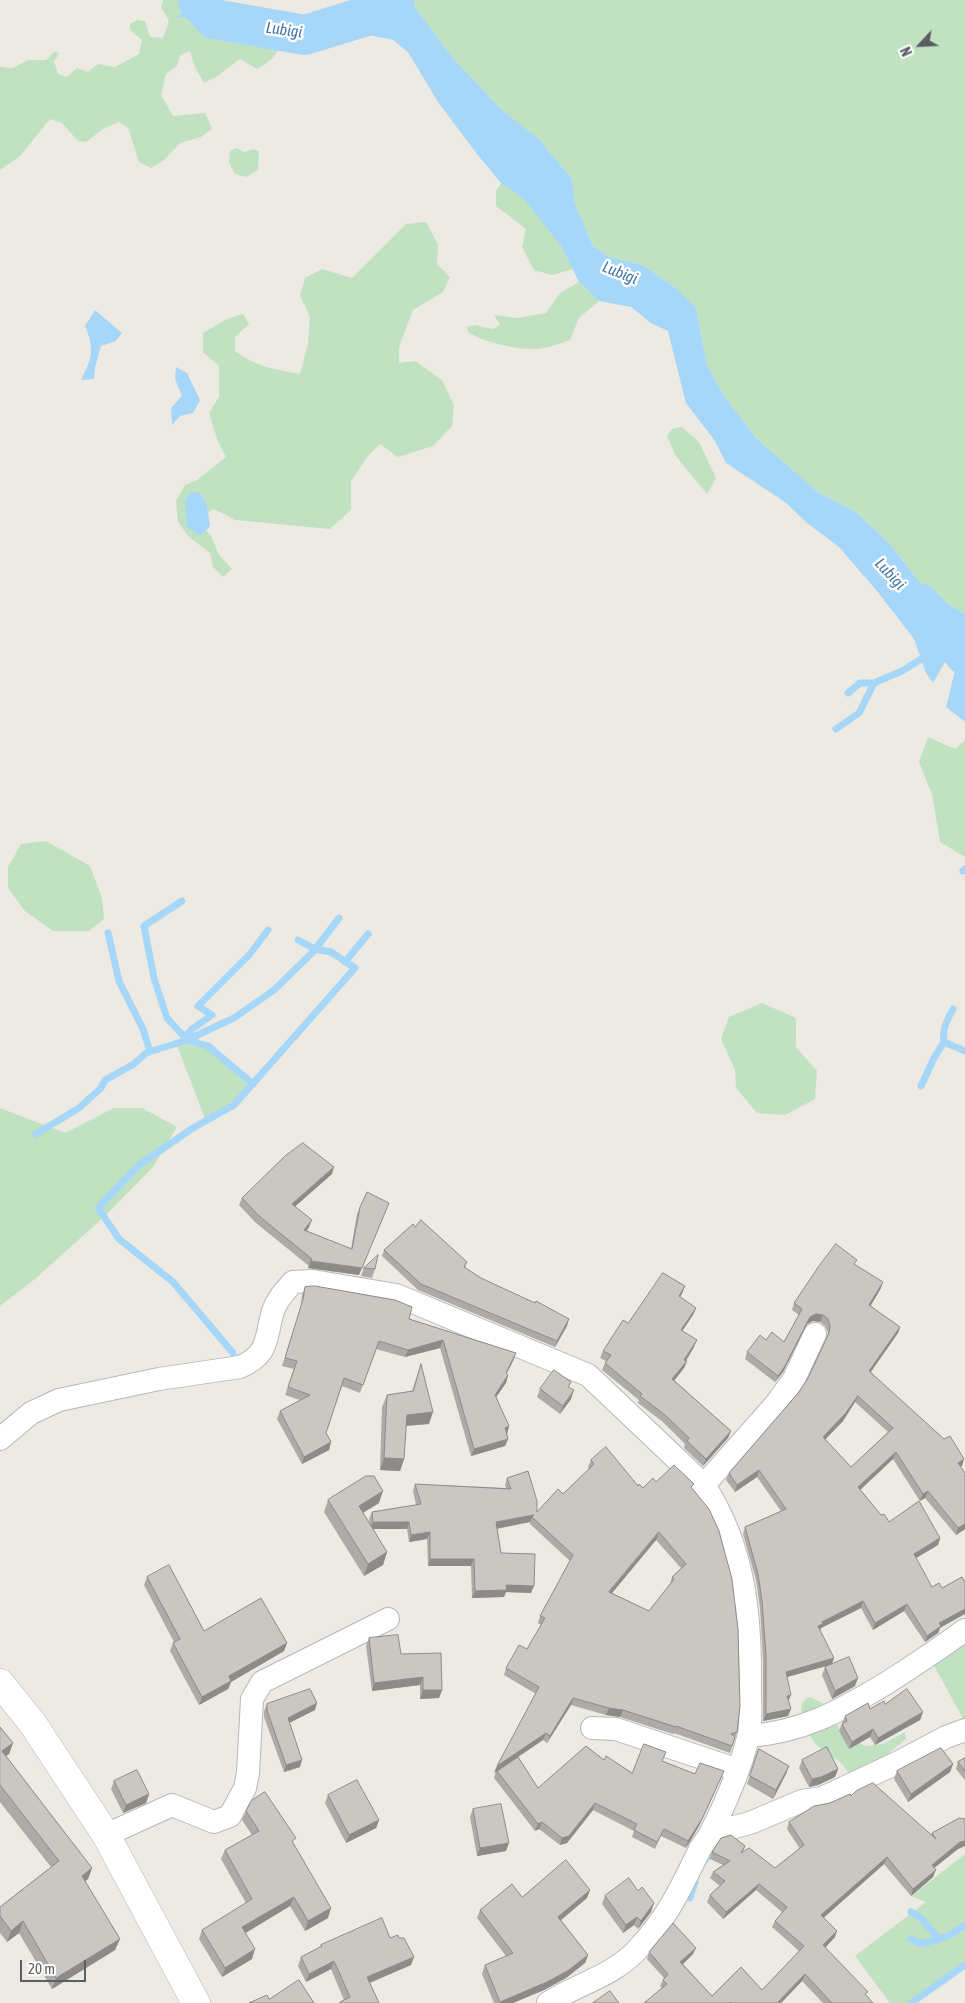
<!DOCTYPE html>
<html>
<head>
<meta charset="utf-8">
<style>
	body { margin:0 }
	#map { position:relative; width:965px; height:2003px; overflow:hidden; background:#eceae2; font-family:"Asap Condensed",sans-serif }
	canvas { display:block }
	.north { position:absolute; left:895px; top:20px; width:50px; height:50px; -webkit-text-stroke:4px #fff; paint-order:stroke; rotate:245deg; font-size:14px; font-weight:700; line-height:20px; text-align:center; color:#5b5e62 }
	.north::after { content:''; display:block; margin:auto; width:18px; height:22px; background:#5b5e62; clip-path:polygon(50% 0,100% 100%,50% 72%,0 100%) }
	.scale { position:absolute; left:20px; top:1960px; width:66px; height:22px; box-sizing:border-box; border:2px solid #5b5e62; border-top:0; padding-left:6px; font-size:15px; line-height:18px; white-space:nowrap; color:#5b5e62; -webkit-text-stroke:4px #fff; paint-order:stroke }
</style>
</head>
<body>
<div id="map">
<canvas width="965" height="2003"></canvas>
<div class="north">N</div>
<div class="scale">20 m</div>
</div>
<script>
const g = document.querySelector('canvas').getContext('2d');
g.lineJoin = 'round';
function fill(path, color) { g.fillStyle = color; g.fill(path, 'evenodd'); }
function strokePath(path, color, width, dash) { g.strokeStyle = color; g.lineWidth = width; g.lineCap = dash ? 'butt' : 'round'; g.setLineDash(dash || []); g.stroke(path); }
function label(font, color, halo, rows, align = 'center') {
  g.font = font + ' "Asap Condensed",sans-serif'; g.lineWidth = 5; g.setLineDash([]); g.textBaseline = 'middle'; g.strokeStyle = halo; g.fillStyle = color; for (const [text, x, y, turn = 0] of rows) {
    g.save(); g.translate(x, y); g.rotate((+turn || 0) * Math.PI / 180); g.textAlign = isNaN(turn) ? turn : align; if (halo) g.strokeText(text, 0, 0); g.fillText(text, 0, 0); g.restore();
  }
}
fill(new Path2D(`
	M163 0H178L188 8 176 19 189 16 201 19 204 7 214 19 284 31C278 52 276 59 257 69L240 59 216 77 204 83 195 67 190 51 180 55 177 66 166 74 161 95 173 116 205 113 212 129 201 137 180 143 163 161 151 168 139 162 128 128 119 122 103 129 86 142 78 141 62 123 50 119 20 156 0 170V66L1 67 13 68 28 60H46L55 51 59 54 54 61 58 74 67 77 77 68 88 72 98 64 115 67 139 54 142 40 130 30V24L137 20 145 21 150 37 163 38 169 21 161 7Z
	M414 0H965V614L928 593 889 543 856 512 819 493 757 439 724 396 707 365 696 308 677 289 643 265 610 257 593 246 575 204 572 179 539 139 503 111 453 58 415 7Z
	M237 148 244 152 253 149 259 151 258 170 246 177 235 174 229 162 230 151Z
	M501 183 524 198 561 246 573 269 552 275 534 270 522 247 526 229 496 206V191Z
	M426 222 438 244 437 264 450 277 443 292 413 310 399 347V363L415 361 442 380 454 405 452 426 433 446 398 457 380 444 368 456 351 481V510L330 529 235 520 214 509 208 513 207 505 201 536 206 530 211 536 219 555 232 569 223 577 213 567 210 553 188 536 178 522 176 501 185 485 197 480 226 457 217 439 209 413 219 397V366L203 352V333L227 319 243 314 249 324 235 337V351C257 367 274 369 300 374L308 344 310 317 300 295 305 278 322 269 352 278 406 224Z
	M579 282 599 301 579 318 570 340C561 343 552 347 543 348 525 352 484 343 468 332L467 327 475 325 492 329 500 325 494 315 517 318 546 313 560 293Z
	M682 427 699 442 716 478 707 494 675 455 667 436 672 429Z
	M928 737 955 749 965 740V857L940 842 932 794 919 762Z
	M46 841 90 866 102 898 104 919 89 931H53L25 911 8 888V867L21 844Z
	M762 1003 796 1018V1047L817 1071 815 1099 785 1115 757 1113 736 1088 735 1070 721 1039 729 1017Z
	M187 1040 208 1046 253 1084 234 1105 206 1121 176 1043Z
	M0 1108 65 1133 114 1108H142L177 1127 153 1167 106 1215 35 1279 0 1306Z
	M965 1640V1722L932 1662Z
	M810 1697 824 1704 843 1734 865 1746 883 1744 905 1732 906 1739 891 1751 878 1767 857 1784C851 1777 846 1768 840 1762 833 1756 824 1752 818 1746 808 1738 791 1701 810 1697Z
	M965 1854V1965L911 2003H890L855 1956 926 1902 911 1896Z`), '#c1e2c0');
fill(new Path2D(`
	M178 0H201L204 7 201 19 189 16 175 19 188 8Z
	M390 0H414L415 7 453 58 503 111 539 139 572 179 575 204 593 246 610 257 643 265 677 289 696 308 707 365 724 396 757 439 819 493 856 512 889 543 928 593 965 614V722L946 707 961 646 958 639 933 683 926 673 914 639 877 591 839 547 807 523 785 502 726 463 715 441 686 403 668 331 651 323 631 307 599 301 579 282 561 246 524 199 501 183 477 154 438 102 408 52 388 36 357 33 343 24 354 8 392 10Z
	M95 310 122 333 116 341 101 346 95 368 94 379 81 380C92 358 95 350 85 326Z
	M176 367 187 373 200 400 193 413 180 416 172 425 171 408 182 396 175 379Z
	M191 492 200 493 207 505 210 526 201 536 187 527 185 501Z`), '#a6d7f9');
strokePath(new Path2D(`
	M848 693 860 683H874
	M836 729 859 713 874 683 902 671 928 655
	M963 871 965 869
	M182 901 144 926 154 978 167 1018 187 1040 208 1046 253 1084
	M108 933 119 981 143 1029 150 1052
	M345 962 368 934
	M953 1009C947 1020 942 1029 944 1042L965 1051
	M185 1037 192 1029 212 1015 198 1006 250 954 268 930
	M921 1086 934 1058 944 1042
	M36 1134 79 1108 101 1088 105 1080 134 1064 146 1053 187 1040 234 1018 274 990 313 952 339 918
	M233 1353 173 1282 119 1239 98 1208 139 1165 193 1128 234 1105 355 968 331 952 315 949 298 940
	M704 1861 720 1842
	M690 1898 695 1882
	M911 1912 921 1918 939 1939 950 1935 965 1925
	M911 1939 920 1944 939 1939
	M911 2003 965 1965`), '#a6d7f9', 7);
strokePath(new Path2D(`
	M198 0 214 19 305 35 370 15 396 20
	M919 603 946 631 965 655`), '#a6d7f9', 40);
const street = new Path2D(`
	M0 1439 31 1413 59 1400 159 1379 240 1367C270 1354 265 1338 273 1311 277 1299 285 1291 293 1282L313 1281 396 1295 588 1375 704 1485C745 1548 751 1616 750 1689 750 1704 752 1723 748 1738 740 1770 727 1800 712 1830 709 1837 704 1842 700 1849 681 1888 667 1919 636 1951 611 1977 577 1984 548 2003
	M704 1485 775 1405 794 1379 815 1334
	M592 1728 616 1729 738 1770
	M749 1736C803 1732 840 1711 885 1684 912 1667 939 1649 965 1630
	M711 1833 750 1823 802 1801 822 1798 899 1762 946 1737 965 1730
	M106 1835 172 1805 214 1822 230 1816 245 1788 248 1773 252 1699 262 1682 388 1619`);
const secondary = new Path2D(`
	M0 1683 33 1724 106 1835 196 2003`);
strokePath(street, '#b5b8bc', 24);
strokePath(secondary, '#b4b7bc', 29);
strokePath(street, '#fff', 22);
strokePath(secondary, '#fff', 28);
fill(new Path2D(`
	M332 1174 295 1206 309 1227 307 1231 351 1249 357 1214 360 1207 359 1275 308 1268 309 1266 256 1223 239 1205 242 1198Z
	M415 1227 467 1262 465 1268 481 1278 567 1326 555 1347 418 1290 382 1256 384 1250Z
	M855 1265 881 1288 870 1306 900 1327 898 1333 871 1372 962 1466H960L965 1529 956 1535 925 1498 920 1501 893 1459 860 1489 881 1515 889 1522 940 1538 938 1545 916 1558 940 1628 938 1633 925 1642 904 1611 873 1630 861 1608 821 1628 820 1631 832 1664 855 1686 832 1699 822 1675 825 1667 827 1666 787 1677 788 1716 763 1721V1661L760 1608 756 1580 743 1534 745 1527 781 1511 757 1477 735 1492 726 1480 729 1473 799 1392 808 1378 827 1337 828 1332 825 1326 820 1322 813 1321 807 1324 783 1372 775 1382 745 1359 747 1352 766 1340 784 1342 799 1315 792 1310 794 1303ZM855 1402 888 1432 851 1467 825 1439 843 1421Z
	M364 1268 375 1269 372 1278 361 1276Z
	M685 1286 680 1297 696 1308 693 1315 682 1331 694 1347 686 1361H687L684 1368 674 1380 731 1431 728 1438 703 1466 684 1448 685 1444 663 1422 638 1403 639 1400 602 1370 606 1361 600 1358 603 1351 628 1323Z
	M305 1287 409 1319 516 1353 513 1361 506 1374 508 1375 506 1383 496 1397 509 1426 507 1434 508 1439 505 1446 471 1456 440 1348 405 1357 376 1349 360 1393 342 1386 326 1433 331 1442 329 1450 302 1464 277 1419 280 1411 300 1400 285 1395 294 1369 282 1366 301 1307 302 1295Z
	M421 1364 429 1424 406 1426 404 1459 400 1471 380 1470 382 1407 387 1395 412 1391Z
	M568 1387 571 1399 560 1414 537 1397 540 1389Z
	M591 1460 643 1488 656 1482 692 1489 737 1732 730 1753 674 1733 673 1734 620 1717 606 1715 571 1705 547 1743 543 1740 518 1757 538 1788 604 1760 632 1773 662 1761 695 1774 721 1778 699 1826 686 1848 661 1836 655 1849 632 1837 634 1831 593 1810 567 1843 560 1845 539 1829 535 1831 494 1778 496 1771 494 1773 497 1766 536 1694 504 1675 506 1668 527 1649 541 1625 538 1623 540 1616 570 1561 530 1524V1522L497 1529 501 1553 531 1593 506 1592 504 1597 472 1598 471 1566H428L427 1539 409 1542 407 1529H373L387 1552 383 1565 364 1576 324 1512 328 1500 379 1503 363 1513 370 1525 369 1519 372 1512 416 1505 413 1491 415 1484 506 1488 505 1485 507 1478 537 1512 563 1494 589 1469 588 1467ZM656 1540 681 1568 672 1577 670 1584 649 1611 612 1593Z
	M147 1577 204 1631 287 1643 284 1651 231 1682 228 1689 199 1705 170 1651 173 1643 174 1642 144 1585Z
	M369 1638 401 1654 442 1690 439 1698 420 1699V1685L372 1691 366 1646Z
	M267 1704 315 1710 289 1723 300 1767 284 1772 264 1717V1711Z
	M885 1704 923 1712 920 1720 875 1745 870 1737 849 1749 839 1731 845 1716Z
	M0 1727 13 1743 9 1754 6 1756 92 1868 88 1879 85 1881 120 1939 115 1950 52 1989 19 1933 7 1942 0 1933V1907L51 1867 0 1802Z
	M759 1749 789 1766 786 1774 773 1799 747 1784Z
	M965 1758V1780L956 1769 958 1762Z
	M802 1760 838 1769 835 1777 818 1785 809 1787 799 1768Z
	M953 1764 950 1772 908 1802 894 1779 897 1771Z
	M114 1781 149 1794 146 1803 123 1813 111 1789Z
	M328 1795 379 1820 376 1828 346 1843 325 1803Z
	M851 1796 931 1835 932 1833 965 1819V1846L958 1849 934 1868 933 1877 911 1896 884 1864 824 1917 835 1937 825 1948 873 2003H823L802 1981 781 2003H644L662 1988 660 1986 664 1978 647 1959 649 1952 693 1954 683 1964 712 1996 762 1990 799 1951 772 1927 775 1921 782 1912 756 1890 723 1919 707 1902 710 1895 720 1886 710 1878 713 1872 723 1865 710 1859 712 1852 745 1846 743 1852 775 1868 800 1849 787 1829 789 1822 830 1803Z
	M473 1809 506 1851 477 1856 470 1817Z
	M246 1811 294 1845 328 1918 305 1931 290 1906 245 1933 252 1959 222 1977 199 1939 202 1930 246 1903 221 1859 225 1850 252 1835 242 1820Z
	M638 1891 651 1912 638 1929 634 1925 623 1933 602 1904 605 1896Z
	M522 1897 587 1898 561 1920 588 1955 585 1963 566 1978 544 1990 513 2003H494L482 1974 485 1965 506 1956 477 1918 480 1910Z
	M390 1938 411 1965 370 1983 379 2003H339L340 2002 344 2000 331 1969 306 1982 298 1966 301 1957 320 1947 321 1945Z`), '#aeaaa7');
fill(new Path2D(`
	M334 1167 332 1174 290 1211 292 1204Z
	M387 1210 359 1275 308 1268 311 1261 362 1268Z
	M312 1220 309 1227 302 1237 304 1230Z
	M883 1282 881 1288 867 1312 869 1305Z
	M685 1286 682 1294 676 1303 679 1296Z
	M696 1308 693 1315 678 1337 681 1330Z
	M816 1314 823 1315 820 1322 813 1321 807 1324 783 1372 775 1382 778 1376 810 1317Z
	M569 1319 567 1326 555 1347 557 1341Z
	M900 1327 898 1333 867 1377 869 1371Z
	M443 1340 440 1348 405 1357 408 1350Z
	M697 1340 694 1347 682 1367 684 1360Z
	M516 1353 513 1361 503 1381 506 1373Z
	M687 1361 684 1368 670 1386 672 1379Z
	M508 1375 506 1383 492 1403 495 1395Z
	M574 1390 571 1399 560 1414 563 1406Z
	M858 1396 855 1402 843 1421 821 1444 823 1437Z
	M433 1412 429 1424 403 1426 407 1415Z
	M509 1426 507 1434 505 1428Z
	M731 1431 728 1438 703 1466 706 1459Z
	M508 1439 505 1446 471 1456 474 1449Z
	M331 1442 329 1450 302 1464 304 1457Z
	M896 1452 893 1459 856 1494 858 1487Z
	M384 1458 404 1459 400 1471 380 1470Z
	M964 1459 962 1466 955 1469 958 1463Z
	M759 1470 757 1477 735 1492 737 1485Z
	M383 1491 379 1503 354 1518 359 1506Z
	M928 1491 925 1498 920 1501 923 1494Z
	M534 1515 532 1517 530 1522 494 1529 496 1522Z
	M373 1522H409L407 1529H370Z
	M965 1524V1529L956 1535 958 1528Z
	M430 1532 427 1539 409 1542 411 1535Z
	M659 1532 656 1540 607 1599 609 1592Z
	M940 1538 938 1545 911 1561 914 1554Z
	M387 1552 383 1565 364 1576 368 1564Z
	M430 1559H474L471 1566H428Z
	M506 1585 534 1586 531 1593 506 1592 504 1597 472 1598 475 1591Z
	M863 1601 861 1608 821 1628 820 1631 818 1626 822 1622Z
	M907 1604 904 1611 873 1630 875 1623Z
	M965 1609V1614L940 1628 938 1633 925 1642 927 1636 939 1623Z
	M287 1643 284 1651 231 1682 228 1689 199 1705 202 1697 229 1676Z
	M834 1658 832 1664 784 1678 786 1672Z
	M423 1677 420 1685 372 1691 374 1683Z
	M858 1678 855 1686 832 1699 835 1691Z
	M423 1690H442L439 1698 420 1699Z
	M791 1695 788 1702 787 1696Z
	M573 1698 571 1705 547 1743 550 1736Z
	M317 1703 315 1710 285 1725 288 1718Z
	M609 1708 623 1710 620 1717 606 1715Z
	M791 1709 788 1716 763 1721 766 1714Z
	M923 1712 920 1720 875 1745 878 1738Z
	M873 1729 870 1737 849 1749 852 1742Z
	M546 1733 543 1740 494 1773 497 1766Z
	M13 1743 9 1754 0 1761 2 1751Z
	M302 1760 300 1767 284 1772 286 1765Z
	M953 1764 950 1772 908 1802 911 1794Z
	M789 1766 786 1774 773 1799 776 1790Z
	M838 1769 835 1777 818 1785 809 1787 812 1779Z
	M724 1771 699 1826 686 1848 688 1841Z
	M149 1794 146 1803 123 1813 126 1805Z
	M595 1803 593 1810 567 1843 560 1845 562 1838Z
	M379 1820 376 1828 346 1843 349 1835Z
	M542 1822 539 1829 535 1831 538 1824Z
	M965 1841V1846L958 1849 929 1872 932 1865 960 1842Z
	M509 1843 506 1851 477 1856 480 1848Z
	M887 1857 884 1864 819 1922 821 1915Z
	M92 1868 88 1879 78 1887 82 1876Z
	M936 1870 933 1877 911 1896 913 1889Z
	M759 1884 756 1890 723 1919 726 1912Z
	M590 1890 587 1898 555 1925 558 1917Z
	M294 1897 290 1906 239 1937 242 1927Z
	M654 1903 651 1912 638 1929 641 1921Z
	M331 1908 328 1918 305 1931 308 1921Z
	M637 1917 634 1925 623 1933 626 1925Z
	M23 1921 19 1933 7 1942 11 1931Z
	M837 1931 835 1937 821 1952 823 1945Z
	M120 1939 115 1950 52 1989 56 1978Z
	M696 1948 693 1954 678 1969 680 1962Z
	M255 1949 252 1959 222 1977 225 1968Z
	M588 1955 585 1963 566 1978 544 1990 513 2003H500V2002Z
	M414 1957 411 1965 364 1985 367 1977Z
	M334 1961 331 1969 306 1982 309 1974Z
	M805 1974 802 1981 781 2003H778Z`), '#8d8b88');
const building = new Path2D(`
	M303 1143 334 1167 292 1204 312 1220 304 1230 352 1249 360 1207 367 1192 389 1203 362 1268 311 1261 312 1259 259 1216 242 1198 285 1156Z
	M421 1220 467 1262 464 1267 481 1278 535 1303 536 1301 569 1319 557 1341 421 1284 384 1250 413 1224 415 1227Z
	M836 1244 857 1260 854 1264 883 1282 869 1305 900 1327 869 1371 944 1439 950 1436 964 1459 958 1463 965 1473V1524L958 1528 928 1491 923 1494 896 1452 858 1487 881 1515 884 1514 889 1522 919 1501 940 1538 914 1554 932 1587 939 1583 942 1588 962 1577 965 1582V1609L939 1623 941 1626 927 1636 907 1604 875 1623 863 1601 822 1622 823 1624 818 1626 834 1658 786 1672 791 1695 787 1696 791 1709 766 1714V1655L762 1601 758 1574 745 1527 786 1509 759 1470 737 1485 729 1473 799 1392 808 1378 829 1333 830 1326 828 1319 823 1315 816 1314 810 1317 785 1366 778 1376 747 1352 760 1335 766 1340 772 1332 784 1342 802 1309 794 1303 819 1266ZM858 1396 893 1428 851 1467 823 1437 845 1414Z
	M378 1255 375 1269 364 1268Z
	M663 1273 685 1286 679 1296 696 1308 681 1330 697 1340 684 1360 687 1361 672 1379 731 1431 706 1459 687 1441 689 1438 665 1415 640 1396 642 1394 605 1363 611 1355 603 1351 623 1320 628 1323Z
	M315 1286 395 1300 412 1307 409 1319 516 1353 506 1373 508 1375 495 1395 509 1426 505 1428 508 1439 474 1449 443 1340 408 1350 379 1341 363 1385 344 1378 326 1433 331 1442 304 1457 280 1411 310 1395 288 1387 297 1361 285 1358 303 1299 305 1287Z
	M421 1364 433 1412 407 1415 404 1459 384 1458 387 1395 413 1391Z
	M554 1370 571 1382 568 1387 574 1390 563 1406 540 1389Z
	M606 1447 638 1486 639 1484 643 1488 653 1478 656 1482 674 1465 694 1484 691 1487 709 1509 719 1531 732 1579 738 1629 740 1706 737 1732 731 1734 735 1737 732 1746 676 1726V1727L623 1710 609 1708 573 1698 550 1736 546 1733 497 1766 539 1687 506 1668 519 1645 527 1649 545 1618 540 1616 573 1555 532 1517 534 1515 496 1522 501 1553 535 1554 534 1586 506 1585 507 1590 475 1591 474 1559H430V1532L411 1535 409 1522H373L372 1512 421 1504 415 1484 511 1489 507 1478 528 1471 537 1501V1512L558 1489 563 1494 594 1464 591 1460ZM659 1532 686 1564 672 1577 674 1579 649 1611 609 1592Z
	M366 1476H374L383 1491 359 1506 387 1552 368 1564 328 1500Z
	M169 1565 204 1631 261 1598 287 1643 229 1676 231 1681 202 1697 173 1643 180 1639 147 1577Z
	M398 1635 401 1654 441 1653 442 1690H423V1677L374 1683 369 1638Z
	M849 1657 858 1678 835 1691 825 1667Z
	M310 1689 317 1703 288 1718 302 1760 286 1765 267 1710V1704Z
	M907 1689 923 1712 878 1738 873 1729 852 1742 842 1724 847 1721 845 1716 868 1703 870 1709 884 1701 885 1704Z
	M0 1727 13 1743 2 1751 92 1868 82 1876 120 1939 56 1978 23 1921 11 1931 0 1916V1907L59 1861 0 1785Z
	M644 1744 666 1752 662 1761 695 1774 700 1763 724 1771 702 1819 688 1841 664 1829 657 1842 634 1830 637 1824 595 1803 569 1836 562 1838 542 1822 538 1824 497 1771 518 1757 538 1788 586 1746 604 1760 606 1756 632 1773Z
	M827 1747 838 1769 821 1777 812 1779 802 1760Z
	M941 1748 953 1764 911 1794 897 1771Z
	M759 1749 789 1766 776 1790 750 1776Z
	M965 1758V1771L958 1762Z
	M137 1770 149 1794 126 1805 114 1781Z
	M357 1780 379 1820 349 1835 328 1795Z
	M873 1783 936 1839 932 1833 959 1818 965 1819V1841L960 1842 932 1865 936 1870 913 1889 887 1857 821 1915 837 1931 823 1945 868 1992 865 1994 873 2003H832L805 1974 778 2002 780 2003H731L730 2002 729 2003H644L667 1984 663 1980 668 1974 649 1952 673 1923 696 1948 680 1962 712 1996 741 1967 762 1990 804 1946 775 1921 787 1907 759 1884 726 1912 710 1895 725 1881 713 1872 730 1861 712 1852 721 1838 731 1835 745 1846 741 1853 749 1848 775 1868 804 1845 789 1822 814 1806 830 1803 850 1794 851 1796 856 1791Z
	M265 1792 296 1838 292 1841 331 1908 308 1921 294 1897 242 1927 255 1949 225 1968 202 1930 252 1899 225 1850 259 1831 246 1811 251 1801Z
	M501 1804 509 1843 480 1848 473 1809Z
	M566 1860 590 1890 558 1917 588 1955 569 1970 547 1982 500 2002 485 1965 513 1953 480 1910 512 1884 522 1897Z
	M629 1878 638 1891 642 1887 654 1903 641 1921 637 1917 626 1925 605 1896Z
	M382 1918 390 1938 398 1935 399 1938H404L414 1957 367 1977 379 2003H340V2002L350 1997 334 1961 309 1974 301 1957 322 1946 321 1945Z
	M299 1980 314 2003H249L267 1995 269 1999Z
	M610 1991 619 2003H593Z`);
fill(building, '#cac6c2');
strokePath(building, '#8d8b88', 1);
label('italic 16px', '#4478a9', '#fff', [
	["Lubigi",284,30,8],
	["Lubigi",620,273,22],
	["Lubigi",890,574,47]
]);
</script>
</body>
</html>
